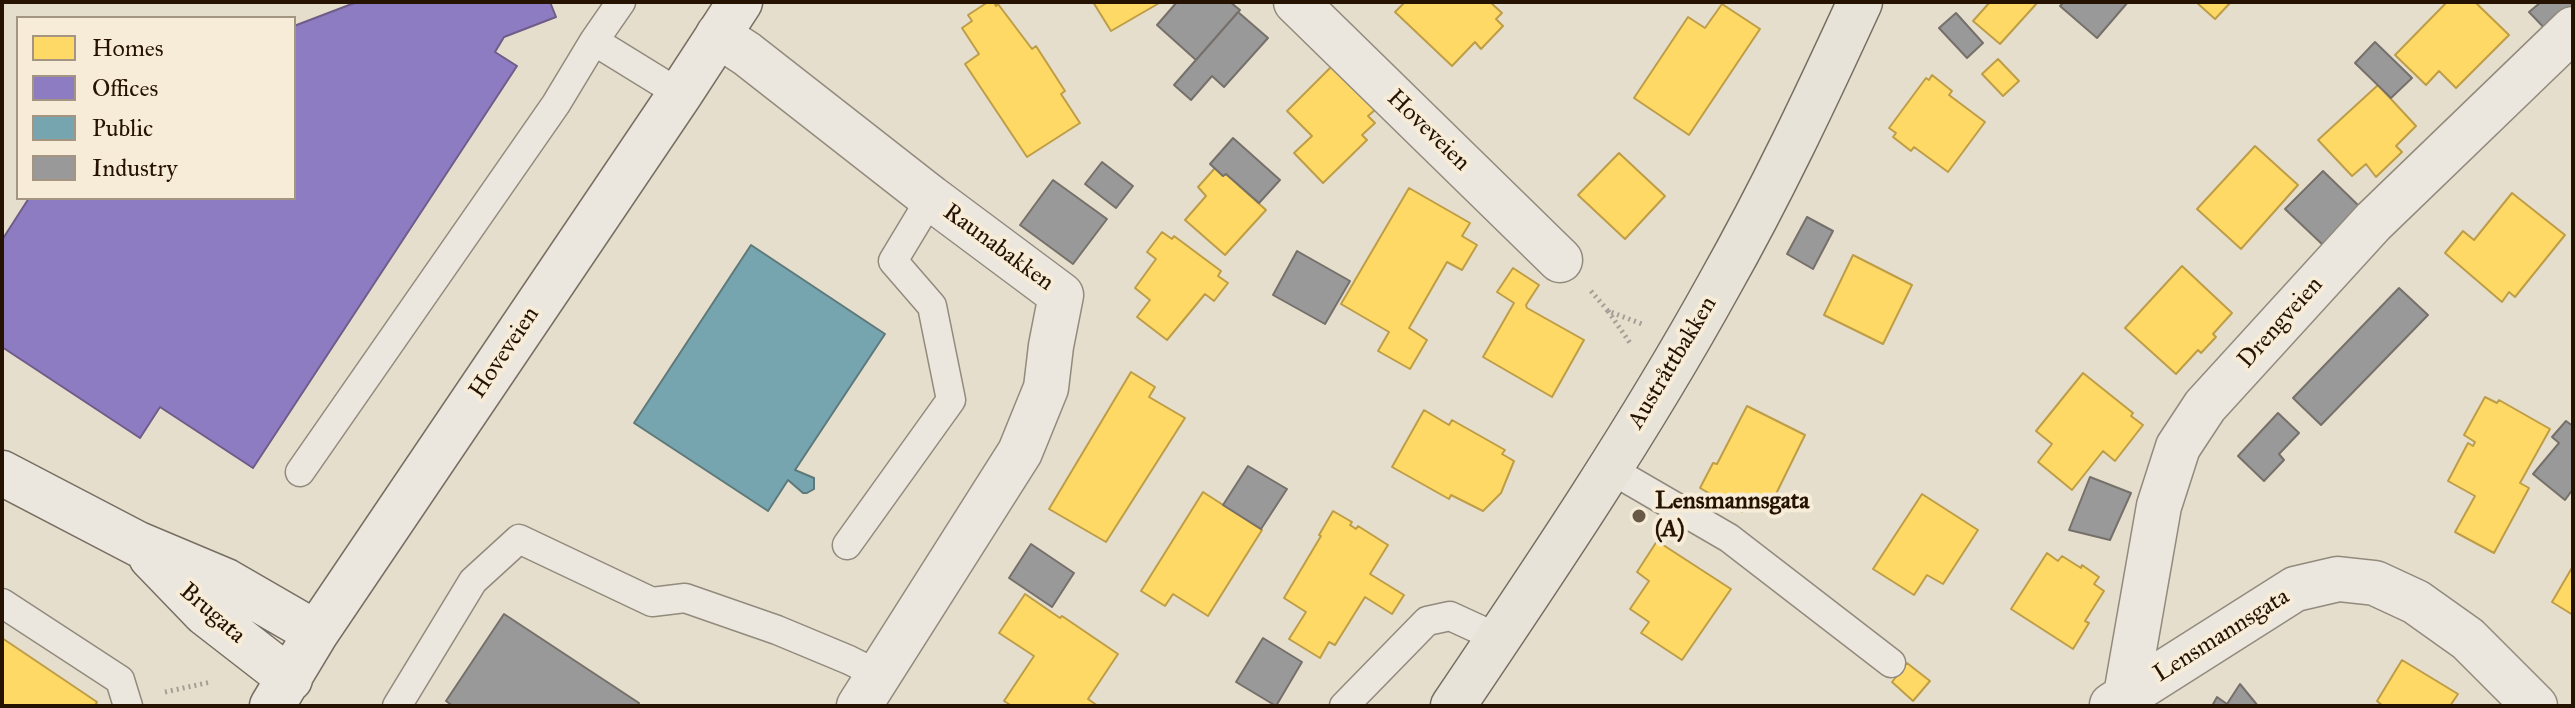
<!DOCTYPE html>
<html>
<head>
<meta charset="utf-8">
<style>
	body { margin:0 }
	#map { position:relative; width:2575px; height:708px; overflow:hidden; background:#e6decc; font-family:"IM FELL Great Primer",serif }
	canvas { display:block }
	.frame { position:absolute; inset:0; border:4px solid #261200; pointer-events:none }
	.legend { position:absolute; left:16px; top:16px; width:280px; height:184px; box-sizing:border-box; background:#f6ecd7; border:2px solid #a39581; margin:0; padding:10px 14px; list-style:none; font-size:24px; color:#261200 }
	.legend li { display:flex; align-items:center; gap:16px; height:40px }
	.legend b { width:40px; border:2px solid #a39581 }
</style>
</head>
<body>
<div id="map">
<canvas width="2575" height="708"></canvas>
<div class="frame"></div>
<ul class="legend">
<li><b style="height:22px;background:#ffd966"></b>Homes</li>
<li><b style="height:22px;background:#8e7cc3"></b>Offices</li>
<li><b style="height:22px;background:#76a5af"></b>Public</li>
<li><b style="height:22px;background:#999"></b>Industry</li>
</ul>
</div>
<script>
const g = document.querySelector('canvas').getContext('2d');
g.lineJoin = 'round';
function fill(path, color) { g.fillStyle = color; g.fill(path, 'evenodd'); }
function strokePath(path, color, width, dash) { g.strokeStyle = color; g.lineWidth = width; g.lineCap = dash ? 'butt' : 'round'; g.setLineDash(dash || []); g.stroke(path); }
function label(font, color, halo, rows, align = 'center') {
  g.font = font + ' "IM FELL Great Primer",serif'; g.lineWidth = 8; g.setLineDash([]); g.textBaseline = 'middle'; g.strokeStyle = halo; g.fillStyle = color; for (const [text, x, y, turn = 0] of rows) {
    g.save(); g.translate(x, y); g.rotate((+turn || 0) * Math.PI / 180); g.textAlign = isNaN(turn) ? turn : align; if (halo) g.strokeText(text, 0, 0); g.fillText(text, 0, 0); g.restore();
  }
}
const homes = new Path2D(`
	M988 2H994L996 6 998 4 1032 49 1036 46 1065 91 1061 94 1080 123 1027 157 965 64 979 54 962 28 972 21 968 15Z
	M1093 2H1161L1111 31Z
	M1405 2H1490L1502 13 1496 19 1503 26 1481 49 1475 42 1452 66 1395 12Z
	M1990 2H2038L2000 44 1973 21Z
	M2196 2H2231L2215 19Z
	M2447 2H2475L2509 35 2456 88 2439 71 2426 85 2395 55Z
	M1722 4 1760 29 1689 135 1634 98 1688 17 1705 28Z
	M1998 59 2019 81 2003 96 1982 74Z
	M1333 65 1376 109 1368 116 1375 123 1362 135 1367 140 1323 183 1294 153 1312 136 1287 111Z
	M1932 75 1952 91 1949 95 1985 122 1948 172 1914 147 1911 151 1893 137 1896 133 1889 128 1926 78 1929 80Z
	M2378 85 2416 126 2396 146 2402 152 2376 177 2366 164 2352 176 2318 140Z
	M2255 146 2298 185 2241 249 2197 209Z
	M1619 153 1665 196 1625 239 1578 195Z
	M1215 168 1223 176 1226 174 1266 210 1225 255 1185 220 1206 196 1198 187Z
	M1409 188 1470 223 1462 236 1477 245 1462 270 1447 262 1409 328 1427 340 1410 369 1378 351 1389 332 1341 304Z
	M2512 193 2565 235 2515 297 2509 292 2502 302 2445 253 2463 231 2474 240Z
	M1162 232 1172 239 1174 236 1221 271 1218 276 1228 283 1214 301 1205 294 1167 340 1137 317 1150 300 1135 288 1156 259 1147 252Z
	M1853 255 1912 285 1883 344 1824 315Z
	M2182 266 2232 313 2213 334 2216 337 2201 353 2198 350 2176 374 2125 328Z
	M1513 268 1539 285 1526 305 1527 308 1584 340 1552 397 1483 357 1514 303 1497 292Z
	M1131 372 1155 387 1149 397 1185 418 1106 542 1049 509Z
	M2083 373 2133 413 2131 416 2143 425 2115 461 2103 451 2072 490 2038 462 2052 444 2036 431Z
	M2485 397 2497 403 2499 400 2550 429 2520 483 2529 488 2494 553 2455 532 2475 496 2448 481 2468 443 2473 446 2475 442 2464 435Z
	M1747 406 1805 435 1773 500 1770 498 1768 503 1751 495 1742 512 1700 488 1713 463 1717 464Z
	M1424 410 1449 425 1452 420 1505 450 1502 454 1514 461 1501 493 1483 511 1451 495 1449 499 1392 467Z
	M1203 492 1262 530 1208 616 1173 594 1165 606 1141 591Z
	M1922 494 1978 530 1943 584 1927 575 1914 595 1873 569Z
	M1333 511 1352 522 1350 525 1356 529 1358 526 1388 545 1370 574 1404 595 1392 614 1365 597 1335 645 1329 642 1320 658 1289 639 1306 612 1284 598 1321 536 1319 535Z
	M1657 541 1731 589 1682 660 1641 633 1649 622 1630 609 1649 581 1637 572Z
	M2047 553 2058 561 2062 556 2081 568 2082 565 2099 577 2094 584 2104 591 2085 621 2089 623 2073 649 2011 609Z
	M2573 566V615L2552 602Z
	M1025 594 1060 618 1062 616 1118 654 1088 699 1098 706H1012L1004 701 1034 656 999 633Z
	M2 638 97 702 95 706H2Z
	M2402 660 2458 694 2450 706H2383L2377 701Z
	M1907 663 1930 681 1913 701 1892 682Z`);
fill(homes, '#ffd966');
strokePath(homes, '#be9d47', 2);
const offices = new Path2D(`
	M357 2H550L556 17 504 37 495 52 517 66 253 468 160 407 140 438 2 347V240L29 198H294V26Z`);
fill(offices, '#8e7cc3');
strokePath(offices, '#6f5c88', 2);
const public = new Path2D(`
	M751 245 885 334 795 470 814 478V489L807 493H803L788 480 768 511 634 423Z`);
fill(public, '#76a5af');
strokePath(public, '#5e797a', 2);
const industry = new Path2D(`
	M1177 2H1230L1240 10 1196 60 1157 25Z
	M2064 2H2128L2097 38 2060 6Z
	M2541 2H2573V13L2550 34 2529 12Z
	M1238 12 1268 38 1224 87 1212 76 1191 100 1174 85Z
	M1956 13 1983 43 1967 58 1939 28Z
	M2375 42 2412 78 2391 98 2355 63Z
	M1233 138 1280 180 1259 203 1226 174 1223 176 1210 164Z
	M1102 162 1133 186 1116 208 1085 184Z
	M2323 171 2360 207 2323 245 2285 209Z
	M1053 180 1107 219 1073 264 1020 225Z
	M1807 217 1833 231 1813 269 1787 254Z
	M1297 251 1350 281 1325 324 1273 295Z
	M2399 288 2428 315 2321 425 2293 398Z
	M2278 413 2299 433 2279 454 2284 460 2264 481 2238 456Z
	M2566 421 2573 426V489L2565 500 2533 474 2559 443 2552 437Z
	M1248 466 1287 489 1261 529 1223 505Z
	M2090 477 2131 493 2110 540 2069 530Z
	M1031 544 1074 573 1052 607 1009 578Z
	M504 614 639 703 638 706H453L446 701Z
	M1263 638 1302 662 1276 706 1236 682Z
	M2240 684 2258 706H2212L2217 697 2227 704Z`);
fill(industry, '#999');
strokePath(industry, '#76706b', 2);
const lane = new Path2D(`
	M594 41 621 2
	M1610 469 1729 538 1891 663
	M300 472 556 104 594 41 680 94
	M847 545 951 400 932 306 893 261 931 198
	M2 603 120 680 128 706
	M397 706 473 581 519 539 652 602 685 598 777 630 849 660 879 675
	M1344 706 1427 621 1450 616 1498 638`);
const street = new Path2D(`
	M1296 2 1560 260
	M718 35 747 54 931 198 1061 295 1051 346 1046 388 1020 452 859 706
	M2126 695 2159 506 2178 447 2205 406 2373 222 2573 29
	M2112 705 2295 589 2338 579 2375 583 2416 602 2468 639 2535 706`);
const secondary = new Path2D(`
	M2 473 138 544 226 581 316 633
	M151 557 205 613 290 679
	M272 706 316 633 680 94 740 2`);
const primary = new Path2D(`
	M1453 706C1546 568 1639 430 1719 285 1771 193 1816 98 1860 2`);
strokePath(lane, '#918a7d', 31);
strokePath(street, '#918a7d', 47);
strokePath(secondary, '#766e62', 47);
strokePath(primary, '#766e62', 47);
strokePath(new Path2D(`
	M1591 291 1608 311 1642 324
	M1608 311 1630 343
	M165 692 211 682`), '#a49e96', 5, [2, 4]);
strokePath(lane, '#ebe6de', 28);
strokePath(street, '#ebe6de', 44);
strokePath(secondary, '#ebe6de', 44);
strokePath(primary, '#e8e3d9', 44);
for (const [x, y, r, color] of [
	[1639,516,8,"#695947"]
]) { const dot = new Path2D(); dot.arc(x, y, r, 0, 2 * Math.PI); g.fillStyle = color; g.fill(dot); strokePath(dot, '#f6ecd7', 3); }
label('24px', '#261200', '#f6ecd7', [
	["Hoveveien",1428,131,44],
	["Raunabakken",998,248,36],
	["Drengveien",2281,323,-48],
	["Hoveveien",505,353,-56],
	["Austråttbakken",1673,363,-59],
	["Brugata",212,614,41],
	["Lensmannsgata",2222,636,-32]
]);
label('bold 24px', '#261200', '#f6ecd7', [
	["Lensmannsgata",1655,502],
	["(A)",1655,530]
], 'left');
</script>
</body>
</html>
